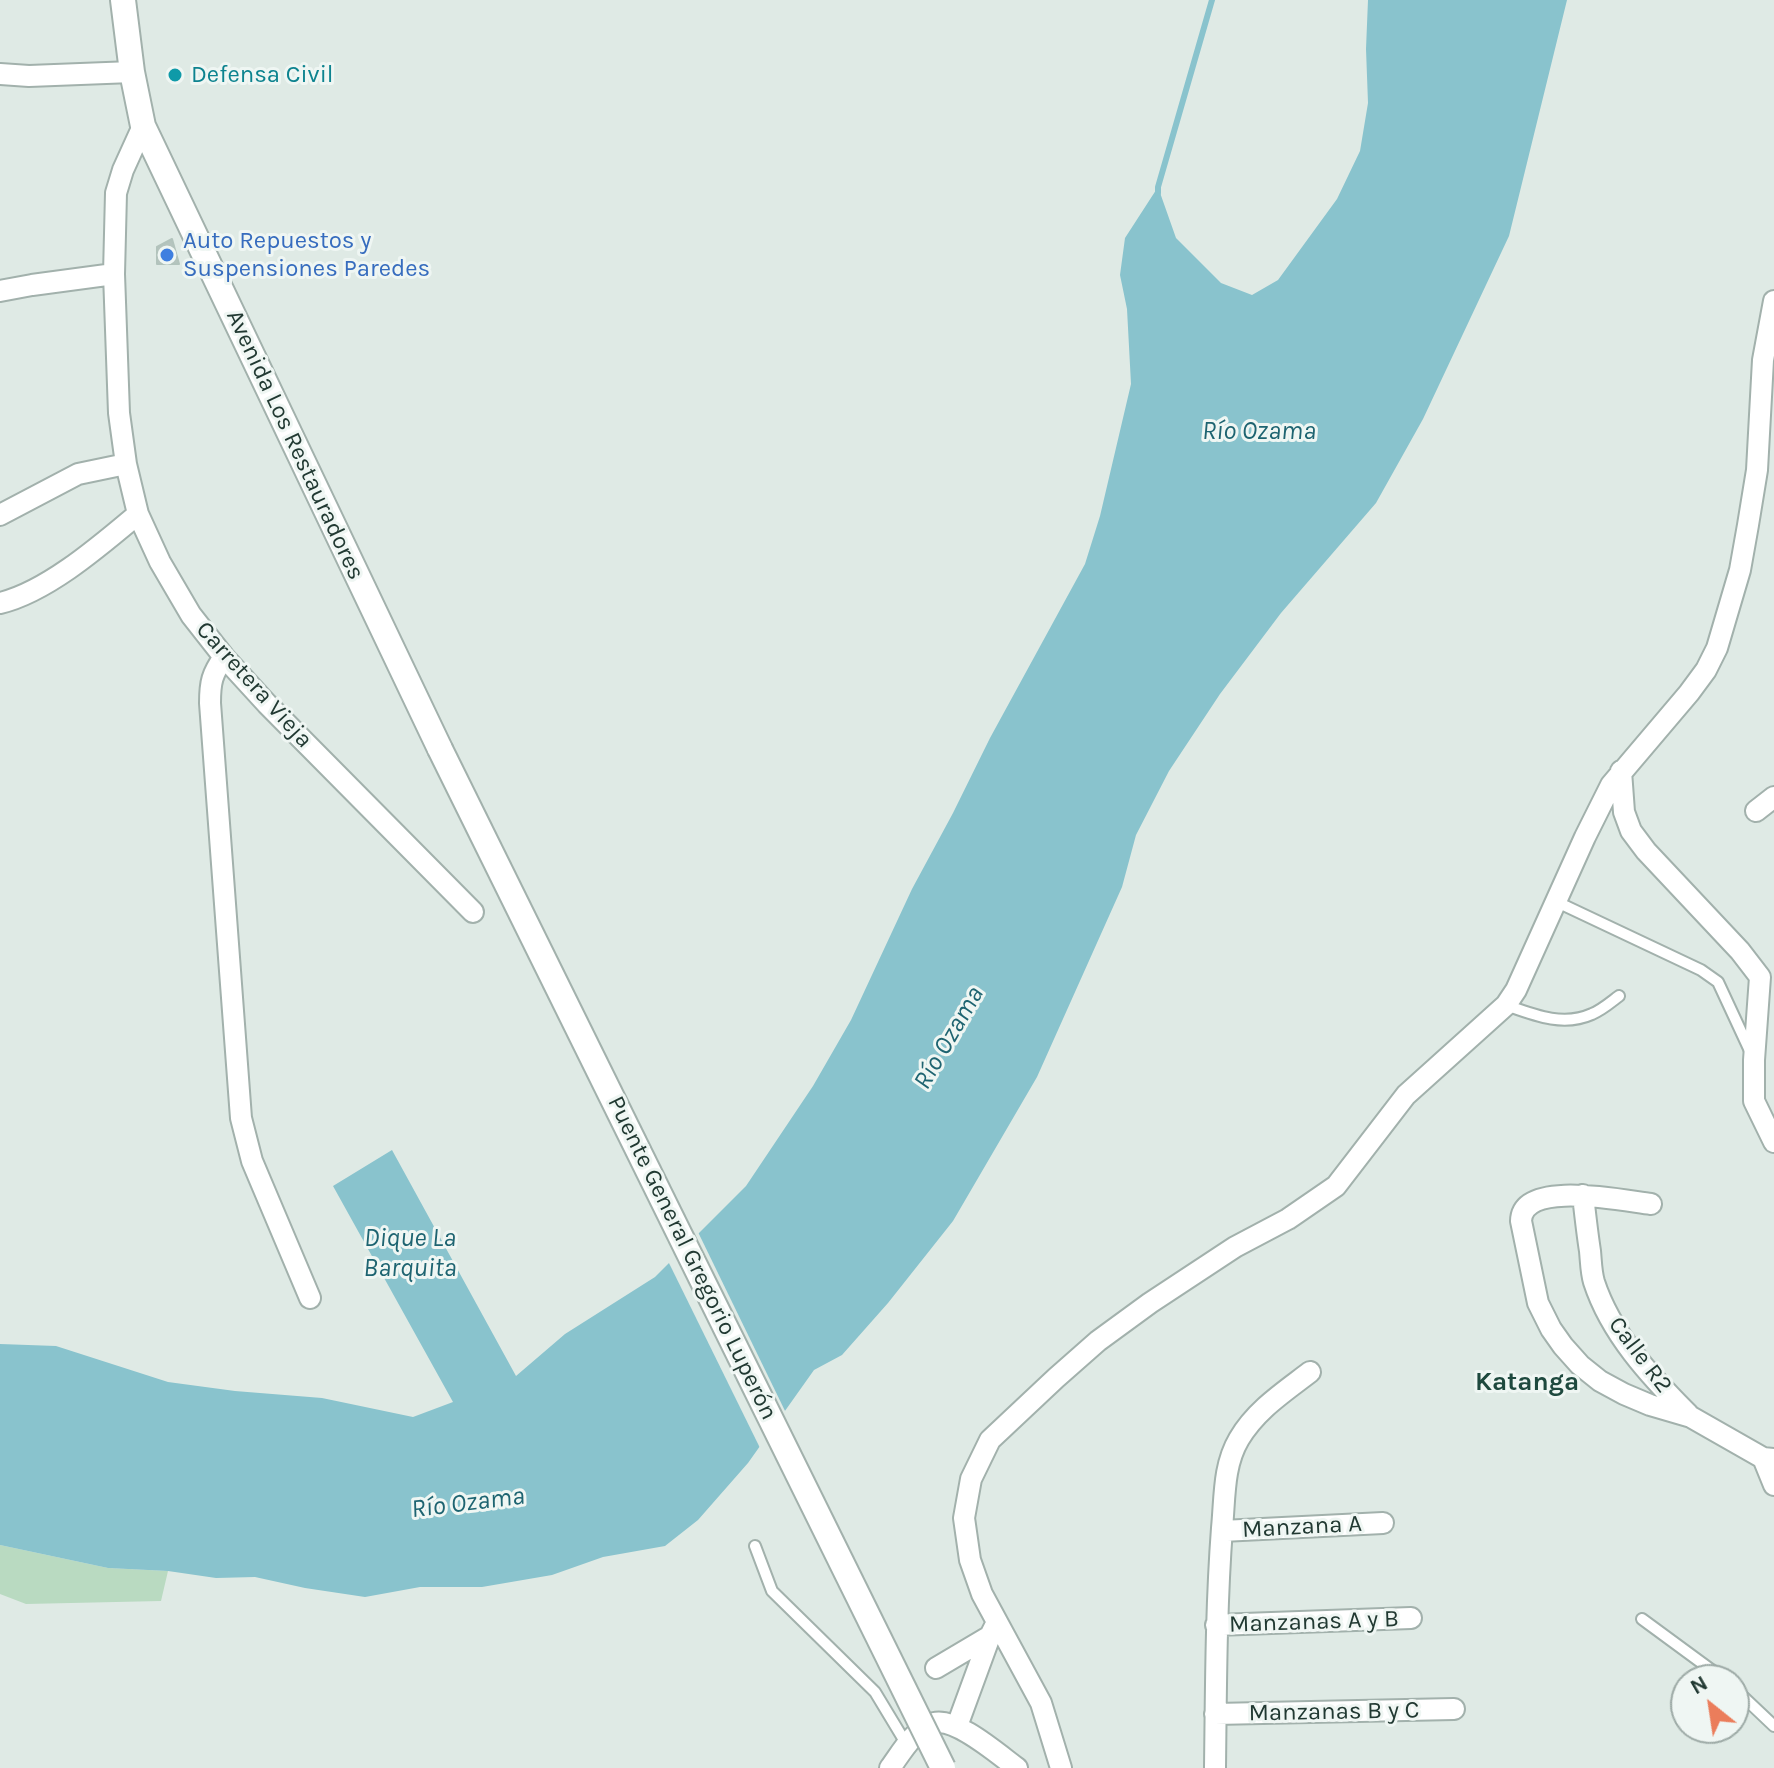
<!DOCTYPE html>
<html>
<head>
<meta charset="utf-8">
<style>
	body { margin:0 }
	#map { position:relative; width:1774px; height:1768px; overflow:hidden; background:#dfeae5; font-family:Karla,sans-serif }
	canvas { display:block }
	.north { position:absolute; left:1670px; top:1664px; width:80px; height:80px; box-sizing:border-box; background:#eff6f3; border:2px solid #9daaa6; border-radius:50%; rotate:330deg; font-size:22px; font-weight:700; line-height:32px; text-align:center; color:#213932 }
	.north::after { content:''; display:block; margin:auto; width:28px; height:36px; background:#eb7d5b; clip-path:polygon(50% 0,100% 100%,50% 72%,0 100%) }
</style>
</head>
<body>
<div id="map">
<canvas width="1774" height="1768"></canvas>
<div class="north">N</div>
</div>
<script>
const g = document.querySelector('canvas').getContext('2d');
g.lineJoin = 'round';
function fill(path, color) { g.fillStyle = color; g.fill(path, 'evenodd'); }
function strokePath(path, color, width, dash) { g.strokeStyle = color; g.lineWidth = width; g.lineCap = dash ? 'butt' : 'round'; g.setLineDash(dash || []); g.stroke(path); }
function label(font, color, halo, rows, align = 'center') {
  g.font = font + ' Karla,sans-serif'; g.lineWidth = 6; g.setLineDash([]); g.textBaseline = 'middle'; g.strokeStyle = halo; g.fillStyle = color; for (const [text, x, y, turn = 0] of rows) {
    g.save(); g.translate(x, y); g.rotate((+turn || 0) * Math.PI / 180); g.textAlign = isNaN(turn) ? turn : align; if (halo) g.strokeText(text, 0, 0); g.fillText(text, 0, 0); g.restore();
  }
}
fill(new Path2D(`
	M0 1545 108 1568 168 1571 161 1601 26 1604 0 1594Z`), '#b9dac1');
fill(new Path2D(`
	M1368 0H1567L1509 236 1423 419 1376 503 1281 613 1220 694 1169 771 1136 835 1122 887 1037 1077 953 1221 888 1303 842 1355 814 1370 748 1463 698 1520 665 1546 603 1557 552 1575 482 1587H420L365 1597 305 1588 255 1577 216 1578 168 1571 108 1568 0 1545V1344L56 1346 168 1382 235 1391 322 1398 413 1417 453 1402 333 1186 392 1150 516 1376 565 1334 655 1277 746 1186 813 1086 851 1020 912 889 953 813 990 738 1085 564 1100 516 1131 384 1127 309 1120 275 1125 238 1158 187 1176 238 1221 283 1252 295 1278 280 1337 199 1360 151 1368 103 1366 49Z`), '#89c3cd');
fill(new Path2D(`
	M697 1230 787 1415 761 1450 667 1259Z`), '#dfeae5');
strokePath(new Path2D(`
	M1158 193V187L1212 0`), '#89c3cd', 6);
const building = new Path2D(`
	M172 239 179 264H157V247Z`);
fill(building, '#b5c4be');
strokePath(building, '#b2c3bc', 2);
const service = new Path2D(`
	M1557 902 1701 970 1718 982 1751 1053
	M1506 1005C1534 1015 1563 1027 1592 1014 1602 1010 1611 1002 1619 996
	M755 1546 772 1591 875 1692 907 1745
	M1642 1619 1725 1680
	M1734 1688 1774 1726`);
const minor = new Path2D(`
	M0 74 29 76 132 72
	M143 126 123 170 116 193 114 274 119 413 126 464 138 514 160 562 191 615 224 657 267 704 473 912
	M0 291 32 285 114 274
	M0 515 78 474 126 464
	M0 603C47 592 101 545 138 514
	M224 657C212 674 210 682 210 703L241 1118 252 1161 310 1298
	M1621 771 1624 812 1631 831 1646 851 1740 951 1760 977 1754 1060V1101L1774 1142
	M1756 811 1774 797
	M1583 1195C1585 1213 1587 1232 1590 1251 1591 1261 1591 1272 1594 1282 1611 1334 1650 1376 1688 1414
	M1651 1204C1624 1201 1522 1179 1521 1221L1538 1303 1551 1329 1563 1346 1580 1365 1600 1381 1624 1394 1650 1405 1691 1417 1763 1458 1774 1459
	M1763 1458 1774 1485
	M1222 1531 1383 1523
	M1216 1625 1411 1618
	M936 1668 990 1636
	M1215 1714 1454 1709
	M957 1726 990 1636 997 1622
	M890 1768C901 1753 915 1728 934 1723 956 1717 999 1755 1017 1768
	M1061 1768 1041 1703 982 1594 970 1560 964 1518 971 1479 990 1440 1056 1378 1098 1341 1150 1303 1235 1247 1288 1219 1336 1186 1406 1095 1506 1005 1516 990 1585 837 1611 785 1689 693 1706 670 1717 648 1740 570 1748 525 1757 470 1763 360 1774 301
	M1215 1768C1216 1688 1216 1608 1222 1528 1225 1498 1223 1466 1239 1439 1256 1410 1284 1392 1310 1372`);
const tertiary = new Path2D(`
	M123 0 132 72 143 126 440 749`);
strokePath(service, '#a2b1ac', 14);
strokePath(minor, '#a2b1ac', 24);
strokePath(tertiary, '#a2b1ac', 28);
strokePath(service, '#fff', 10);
strokePath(minor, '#fff', 20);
strokePath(tertiary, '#fff', 24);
const tertiaryBridge = new Path2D(`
	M440 749 943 1768`);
strokePath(tertiaryBridge, '#a2b1ac', 28, []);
strokePath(tertiaryBridge, '#fff', 24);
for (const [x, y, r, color] of [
	[175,75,8,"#0f9aa8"],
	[167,255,8,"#3f7fe0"]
]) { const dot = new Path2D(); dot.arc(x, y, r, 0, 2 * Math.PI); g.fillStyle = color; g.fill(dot); strokePath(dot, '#eff6f3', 3); }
label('24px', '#0d838f', '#eff6f3', [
	["Defensa Civil",191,75]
], 'left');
label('24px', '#366cbe', '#eff6f3', [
	["Auto Repuestos y",183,241],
	["Suspensiones Paredes",183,269]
], 'left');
label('24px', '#213932', '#eff6f3', [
	["Avenida Los Restauradores",295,445,65],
	["Carretera Vieja",254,685,48],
	["Puente General Gregorio Luperón",692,1258,64],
	["Calle R2",1640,1355,53],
	["Manzana A",1302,1527,-3],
	["Manzanas A y B",1314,1622,-2],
	["Manzanas B y C",1334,1712,-1]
]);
label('italic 26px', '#1e6471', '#eff6f3', [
	["Río Ozama",1259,432],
	["Río Ozama",949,1038,-60],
	["Dique La",410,1239],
	["Barquita",410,1269],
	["Río Ozama",468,1503,-7]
]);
label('bold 26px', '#1e493e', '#eff6f3', [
	["Katanga",1527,1383]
]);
</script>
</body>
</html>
